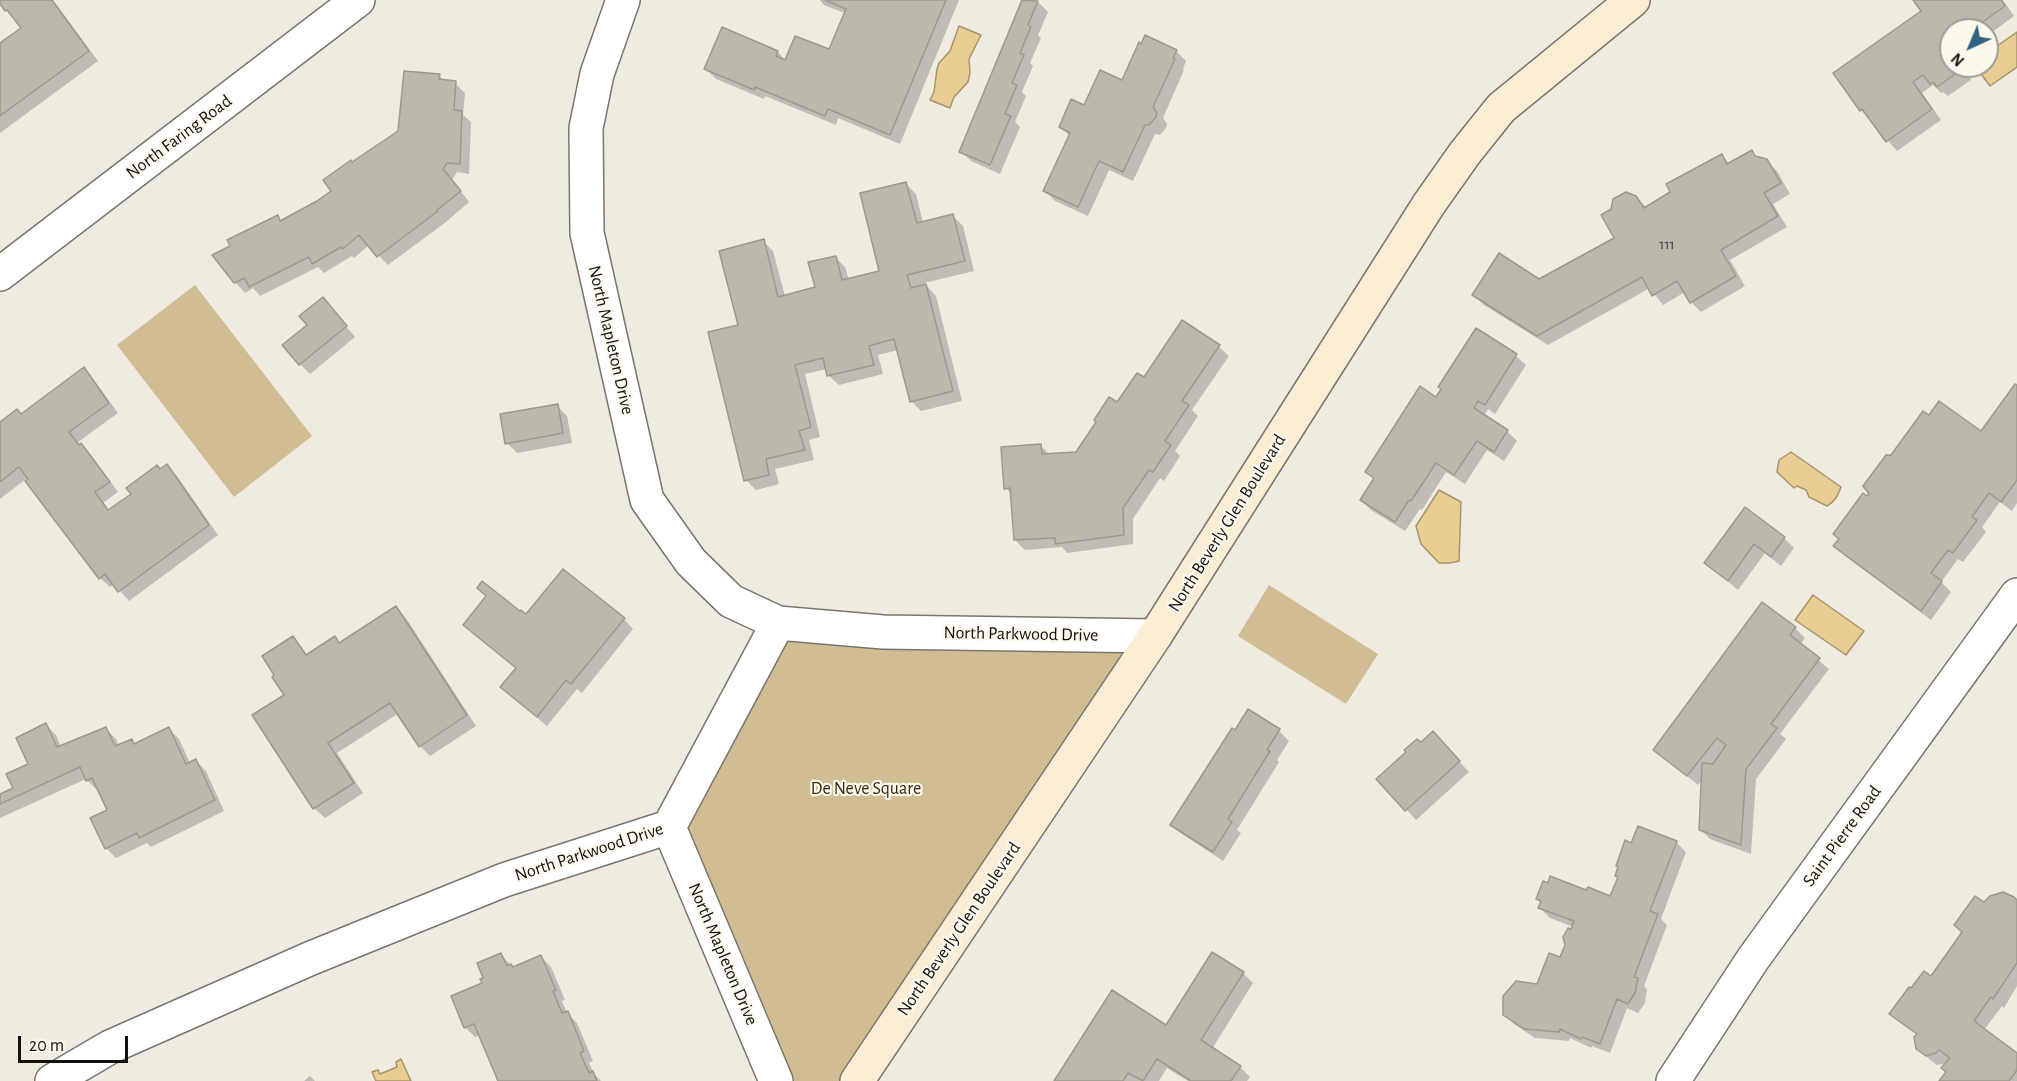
<!DOCTYPE html>
<html>
<head>
<meta charset="utf-8">
<style>
	body { margin:0 }
	#map { position:relative; width:2017px; height:1081px; overflow:hidden; background:#f0ebe0; font-family:"Alegreya Sans",sans-serif }
	canvas { display:block }
	.north { position:absolute; left:1939px; top:18px; width:60px; height:60px; box-sizing:border-box; background:#fdf8ee; border:2px solid #9f9c94; border-radius:50%; rotate:224deg; font-size:16px; font-weight:700; line-height:24px; text-align:center; color:#13110e }
	.north::after { content:''; display:block; margin:auto; width:21px; height:27px; background:#316381; clip-path:polygon(50% 0,100% 100%,50% 72%,0 100%) }
	.scale { position:absolute; left:18px; top:1036px; width:110px; height:27px; box-sizing:border-box; border:3px solid #13110e; border-top:0; padding-left:8px; font-size:18px; line-height:21px; white-space:nowrap; color:#13110e; -webkit-text-stroke:4px #fdf8ee; paint-order:stroke }
</style>
</head>
<body>
<div id="map">
<canvas width="2017" height="1081"></canvas>
<div class="north">N</div>
<div class="scale">20 m</div>
</div>
<script>
const g = document.querySelector('canvas').getContext('2d');
g.lineJoin = 'round';
function fill(path, color) { g.fillStyle = color; g.fill(path, 'evenodd'); }
function strokePath(path, color, width, dash) { g.strokeStyle = color; g.lineWidth = width; g.lineCap = dash ? 'butt' : 'round'; g.setLineDash(dash || []); g.stroke(path); }
function label(font, color, halo, rows, align = 'center') {
  g.font = font + ' "Alegreya Sans",sans-serif'; g.lineWidth = 4.5; g.setLineDash([]); g.textBaseline = 'middle'; g.strokeStyle = halo; g.fillStyle = color; for (const [text, x, y, turn = 0] of rows) {
    g.save(); g.translate(x, y); g.rotate((+turn || 0) * Math.PI / 180); g.textAlign = isNaN(turn) ? turn : align; if (halo) g.strokeText(text, 0, 0); g.fillText(text, 0, 0); g.restore();
  }
}
fill(new Path2D(`
	M195 285 312 436 234 497 117 345Z
	M1269 585 1378 654 1346 704 1238 636Z
	M778 623 1155 636 857 1081H776L669 827Z`), '#d0bd93');
const water = new Path2D(`
	M959 26 981 35 969 59 970 73 968 82 954 97 950 108 930 100 934 92 937 69 939 63 950 51Z
	M2017 32V67L1990 86 1975 66H1987V53Z
	M1791 452 1841 487C1838 495 1835 502 1827 506L1809 497 1806 490 1797 486 1794 488 1777 472 1779 460Z
	M1439 490 1461 502 1459 561 1450 563H1439L1421 544 1416 526Z
	M1813 595 1864 631 1846 655 1795 620Z
	M401 1059 411 1081H376L372 1072 378 1070 380 1074 397 1067 396 1062Z`);
fill(water, '#e8ce93');
strokePath(water, '#a8956b', 1.5);
fill(new Path2D(`
	M0 0H53L98 61 0 133V45L23 29Z
	M820 0H959L900 144 838 118 836 125 765 96 764 99 716 79 706 69 723 29 778 52 786 61 830 51 845 13 824 5Z
	M1024 0 1038 2 1048 12 1038 35 1041 38 1030 63 1033 66 1022 92 1026 96 1015 122 1020 127 1000 174 971 161 961 151Z
	M1915 0H2003L2014 16 1987 36V30H1951V66H1969L1972 70 1967 73 1971 80 1948 96 1943 92 1941 93 1933 85 1922 93 1941 120 1897 151 1861 110 1923 12Z
	M1176 51 1186 61 1183 69 1184 70 1163 118 1167 124 1166 128 1160 135 1155 134 1133 181 1109 170 1088 216 1055 201 1045 191 1070 136 1060 127 1122 82Z
	M439 76 445 81 455 83 465 93 463 115 471 122 469 174 457 172 452 180 469 202 446 222 388 265 369 245 354 258 352 256 324 273 318 267 260 296 253 288 245 293 235 282 232 246 277 217 282 222 318 203 334 191 353 164 400 132Z
	M1752 152 1757 158 1766 161 1777 171 1790 194 1773 204 1787 227 1730 260 1745 286 1701 312 1691 302 1685 292 1663 305 1650 288 1548 345 1484 305 1474 295 1539 281 1616 239 1636 197 1647 208 1722 156 1730 164Z
	M906 184 916 194 923 223 953 216 963 226 974 271 924 283 936 296 962 401 921 411 911 401 899 350 878 355 883 374 839 385 828 375 827 369 805 374 820 437 809 440 814 460 775 469 779 484 756 490 746 480 739 326 763 241 773 251 785 296 817 289 835 257 845 267 849 280 881 272Z
	M323 299 355 337 310 374 300 364 309 325Z
	M1477 330 1516 356 1526 365 1495 414 1488 409 1484 416 1507 431 1517 441 1504 461 1487 450 1465 484 1446 472 1422 510 1420 509 1405 531 1371 510 1361 500 1375 479 1367 471 1437 399Z
	M1219 347 1229 356 1192 410 1198 416 1175 451 1180 456 1164 481 1160 478 1133 519V544L1067 553 1062 547 1025 550 1015 540 1012 495 1006 488 1041 446 1050 455 1077 453 1117 404 1144 379Z
	M84 369 93 379 118 413 78 442 91 455 118 492 103 503 109 511 167 466 177 476 218 535 129 601 114 584 110 587 100 578 26 479 0 499V424L21 415Z
	M2017 387V503L2012 511 2000 502 1982 527 1986 532 1963 562 1958 559 1941 582 1951 592 1931 620 1845 556 1835 546 1867 498 1982 434Z
	M557 406 567 416 572 443 517 453 507 443Z
	M1745 509 1784 538 1794 548 1781 566 1765 553 1738 590 1706 563Z
	M396 608 406 618 476 726 430 756 420 746 399 713 337 753 363 793 325 818 315 809 254 716 286 696 293 638 308 656 335 638 340 644Z
	M520 613 526 616 624 619 633 629 582 693 577 689 547 726 512 697 517 669 465 625Z
	M1795 628 1805 638 1800 645 1829 669 1780 734 1786 739 1756 779 1751 854 1710 839 1700 829 1703 779 1698 785 1655 750Z
	M1248 711 1279 731 1289 741 1277 760 1279 762 1237 830 1241 833 1223 861 1182 834 1172 824Z
	M46 725 56 735 61 747 106 729 116 739 119 746 131 741 135 745 169 729 179 739 190 763 196 761 206 771 224 811 151 847 147 843 116 858 106 848 109 810 99 789 97 790 86 779 0 818V796L15 789 30 765Z
	M1442 743 1469 772 1416 820 1379 779 1421 744Z
	M1676 842 1686 852 1661 919 1667 925 1644 986 1647 990 1645 1003 1638 1013 1627 1008 1610 1053 1592 1046 1591 1048 1570 1038 1569 1041 1535 1038 1514 1024 1504 1014 1538 986 1561 959 1573 927 1550 918 1540 908 1542 902 1538 898 1587 892 1611 898 1619 878 1616 876 1632 844Z
	M2017 902V986L2004 1008 2002 1006 1984 1030 2017 1055V1081H1941L1947 1072 1948 1063 1937 1065 1928 1058 1917 1048 1918 1035 1891 1014 1911 991 1931 978 1984 904Z
	M501 955 514 968 541 957 551 967 565 1000 562 1001 567 1013 577 1023 593 1061 589 1063 594 1074 601 1081H500L481 1035 475 1037 465 1027 484 984Z
	M1243 973 1253 983 1212 1049 1240 1067 1250 1077 1247 1081H1188L1167 1068 1159 1081H1056L1167 1027Z
	M310 1076 315 1081H304Z`), '#0003');
const building = new Path2D(`
	M0 0H52L89 51 0 116V43L21 28 7 10 5 11 0 4Z
	M825 0H946L890 135 828 109 825 116 755 87 754 90 704 69 722 27 778 51 776 56 785 60 795 36 829 49 846 9Z
	M1022 0 1038 1 1028 25 1031 27 1020 53 1024 55 1012 83 1017 85 1005 114 1011 116 990 165 959 152Z
	M1913 0H2001L2005 6 1972 30H1951V66H1960L1962 69 1937 87 1933 82 1930 84 1923 75 1913 82 1932 109 1886 142 1862 109 1860 111 1833 73 1921 11Z
	M1145 35 1177 50 1173 58 1175 59 1153 107 1157 113 1156 117 1149 125H1145L1123 172 1099 161 1078 207 1043 191 1070 133 1059 127 1071 99 1084 105 1100 70 1122 80 1139 42 1141 44Z
	M404 71 440 74 439 79 456 81 454 110 462 111 460 164 447 163 443 169 461 191 437 210 438 211 377 257 359 235 343 249 341 247 312 264 309 257 249 287 245 278 234 283 212 255 230 246 227 240 278 215 280 221 317 201 331 191 323 180 351 160 352 162 398 131Z
	M1752 150 1755 156 1767 159 1781 183 1764 193 1778 216 1721 250 1736 276 1690 303 1677 281 1652 296 1642 277 1537 336 1472 295 1499 253 1539 279 1614 238 1601 215 1611 209 1613 199 1626 192 1636 196 1644 208 1670 192 1666 184 1722 154 1727 164Z
	M906 182 917 223 953 214 965 261 907 275 911 288 926 284 953 391 910 402 894 339 869 346 874 365 827 376 823 358 795 365 811 427 799 431 805 450 766 459 769 475 744 481 708 332 738 325 719 251 764 239 778 297 815 287 808 262 836 256 842 280 879 271 860 193Z
	M323 297 347 326 299 365 282 345 307 325 299 316Z
	M1182 320 1220 345 1182 401 1189 405 1165 441 1171 445 1153 472 1149 470 1123 508 1124 535 1055 544V538L1014 540 1010 488 1004 489 1001 447 1041 444 1042 454 1076 452 1096 422 1094 420 1109 397 1117 402 1137 373 1144 377Z
	M1476 328 1517 354 1485 405 1478 401 1474 408 1508 430 1494 452 1477 441 1454 475 1436 463 1411 501 1409 500 1395 522 1360 500 1374 478 1365 472 1420 386 1436 397 1441 389 1438 387Z
	M84 367 109 403 69 432 79 445 81 443 110 482 95 492 108 510 131 494 126 488 157 465 160 469 167 464 209 525 118 592 105 574 99 579 25 481 28 479 19 467 0 482V422L17 409 21 414Z
	M2015 384 2017 385V480L2001 502 1989 493 1972 517 1977 520 1953 553 1948 550 1931 573 1942 581 1921 611 1833 546 1839 539 1833 534 1863 493 1867 496 1869 494 1863 486 1886 455H1891L1923 411 1929 415 1939 401 1981 431Z
	M558 404 563 433 505 444 500 414Z
	M1745 507 1785 537 1771 557 1754 544 1728 581 1704 563Z
	M563 569 625 618 571 684 566 680 537 717 500 687 516 668 463 625 486 596 477 588 482 581 520 611 521 610 526 614Z
	M1762 602 1796 627 1790 635 1820 658 1771 724 1777 728 1746 769 1741 845 1699 830 1702 763 1713 764 1726 745 1717 738 1687 776 1653 750Z
	M396 606 467 715 419 747 390 703 328 743 354 783 313 809 252 715 284 695 272 677 274 675 262 656 293 636 306 655 335 636 339 643Z
	M1248 709 1280 729 1267 750 1270 751 1228 819 1232 822 1213 852 1170 825 1232 728 1235 730Z
	M46 723 57 747 106 727 115 746 132 739 134 744 169 727 186 764 196 759 215 800 139 838 137 833 105 849 90 818 107 810 92 778 86 781 80 767 0 804V794L13 788 6 774 28 764 16 738Z
	M1433 731 1460 761 1405 811 1376 779 1406 752 1404 750 1417 739 1421 742Z
	M1638 826 1677 841 1650 911 1658 914 1634 977 1638 978 1635 993 1628 1004 1617 999 1600 1044 1582 1037 1581 1039 1560 1029 1559 1032 1524 1029 1503 1015V996L1516 981 1537 984 1549 953 1560 957 1565 945 1563 937 1568 928 1571 929 1574 921 1538 908 1541 901 1536 899 1543 881 1548 883 1550 876 1586 890 1588 887 1610 896 1618 877 1615 876 1618 867 1616 866 1625 840 1631 843Z
	M2003 892 2014 897 2017 900V963L1993 999 1991 997 1974 1021 2017 1053V1070L2009 1081H1939L1946 1072 1941 1068 1950 1058 1939 1050 1936 1053 1926 1056 1916 1049 1914 1037 1917 1034 1889 1014 1909 987 1911 988 1924 971 1931 976 1962 932 1954 925 1975 896 1984 902 1990 896Z
	M1212 952 1244 972 1201 1040 1241 1066 1231 1081H1191L1157 1059 1143 1081 1128 1073 1123 1081H1054L1112 990 1166 1025Z
	M501 953 507 966 511 964 513 967 541 955 556 990 553 991 562 1013 568 1011 584 1051 580 1053 589 1073 593 1071 597 1081H498L474 1024 464 1028 451 996 482 983 480 979 483 978 477 963Z`);
fill(building, '#bcb8ad');
strokePath(building, '#9d998f', 1.5);
const street = new Path2D(`
	M623 0 597 74 586 128 587 233 647 500 691 562 731 601 778 623
	M0 274 358 0
	M669 827 776 1081
	M52 1081 110 1047 309 959 504 880 669 827 778 623 883 632 1155 636
	M1673 1081 1753 959 2017 595`);
const secondary = new Path2D(`
	M857 1081 1155 636 1429 204 1465 153 1501 108 1633 0`);
strokePath(street, '#7a766d', 36);
strokePath(secondary, '#7a766d', 36);
strokePath(street, '#fff', 33);
strokePath(secondary, '#f9eed3', 33);
label('15px', '#3d3b36', null, [
	["111",1667,244]
]);
label('18px', '#13110e', '#fdf8ee', [
	["North Faring Road",179,137,-37],
	["North Mapleton Drive",611,340,77],
	["North Beverly Glen Boulevard",1227,523,-58],
	["North Parkwood Drive",1021,634,1],
	["Saint Pierre Road",1842,836,-54],
	["North Parkwood Drive",589,852,-18],
	["North Beverly Glen Boulevard",959,929,-56],
	["North Mapleton Drive",723,954,67]
]);
label('18px', '#34290e', '#fdf8ee', [
	["De Neve Square",866,789]
]);
</script>
</body>
</html>
